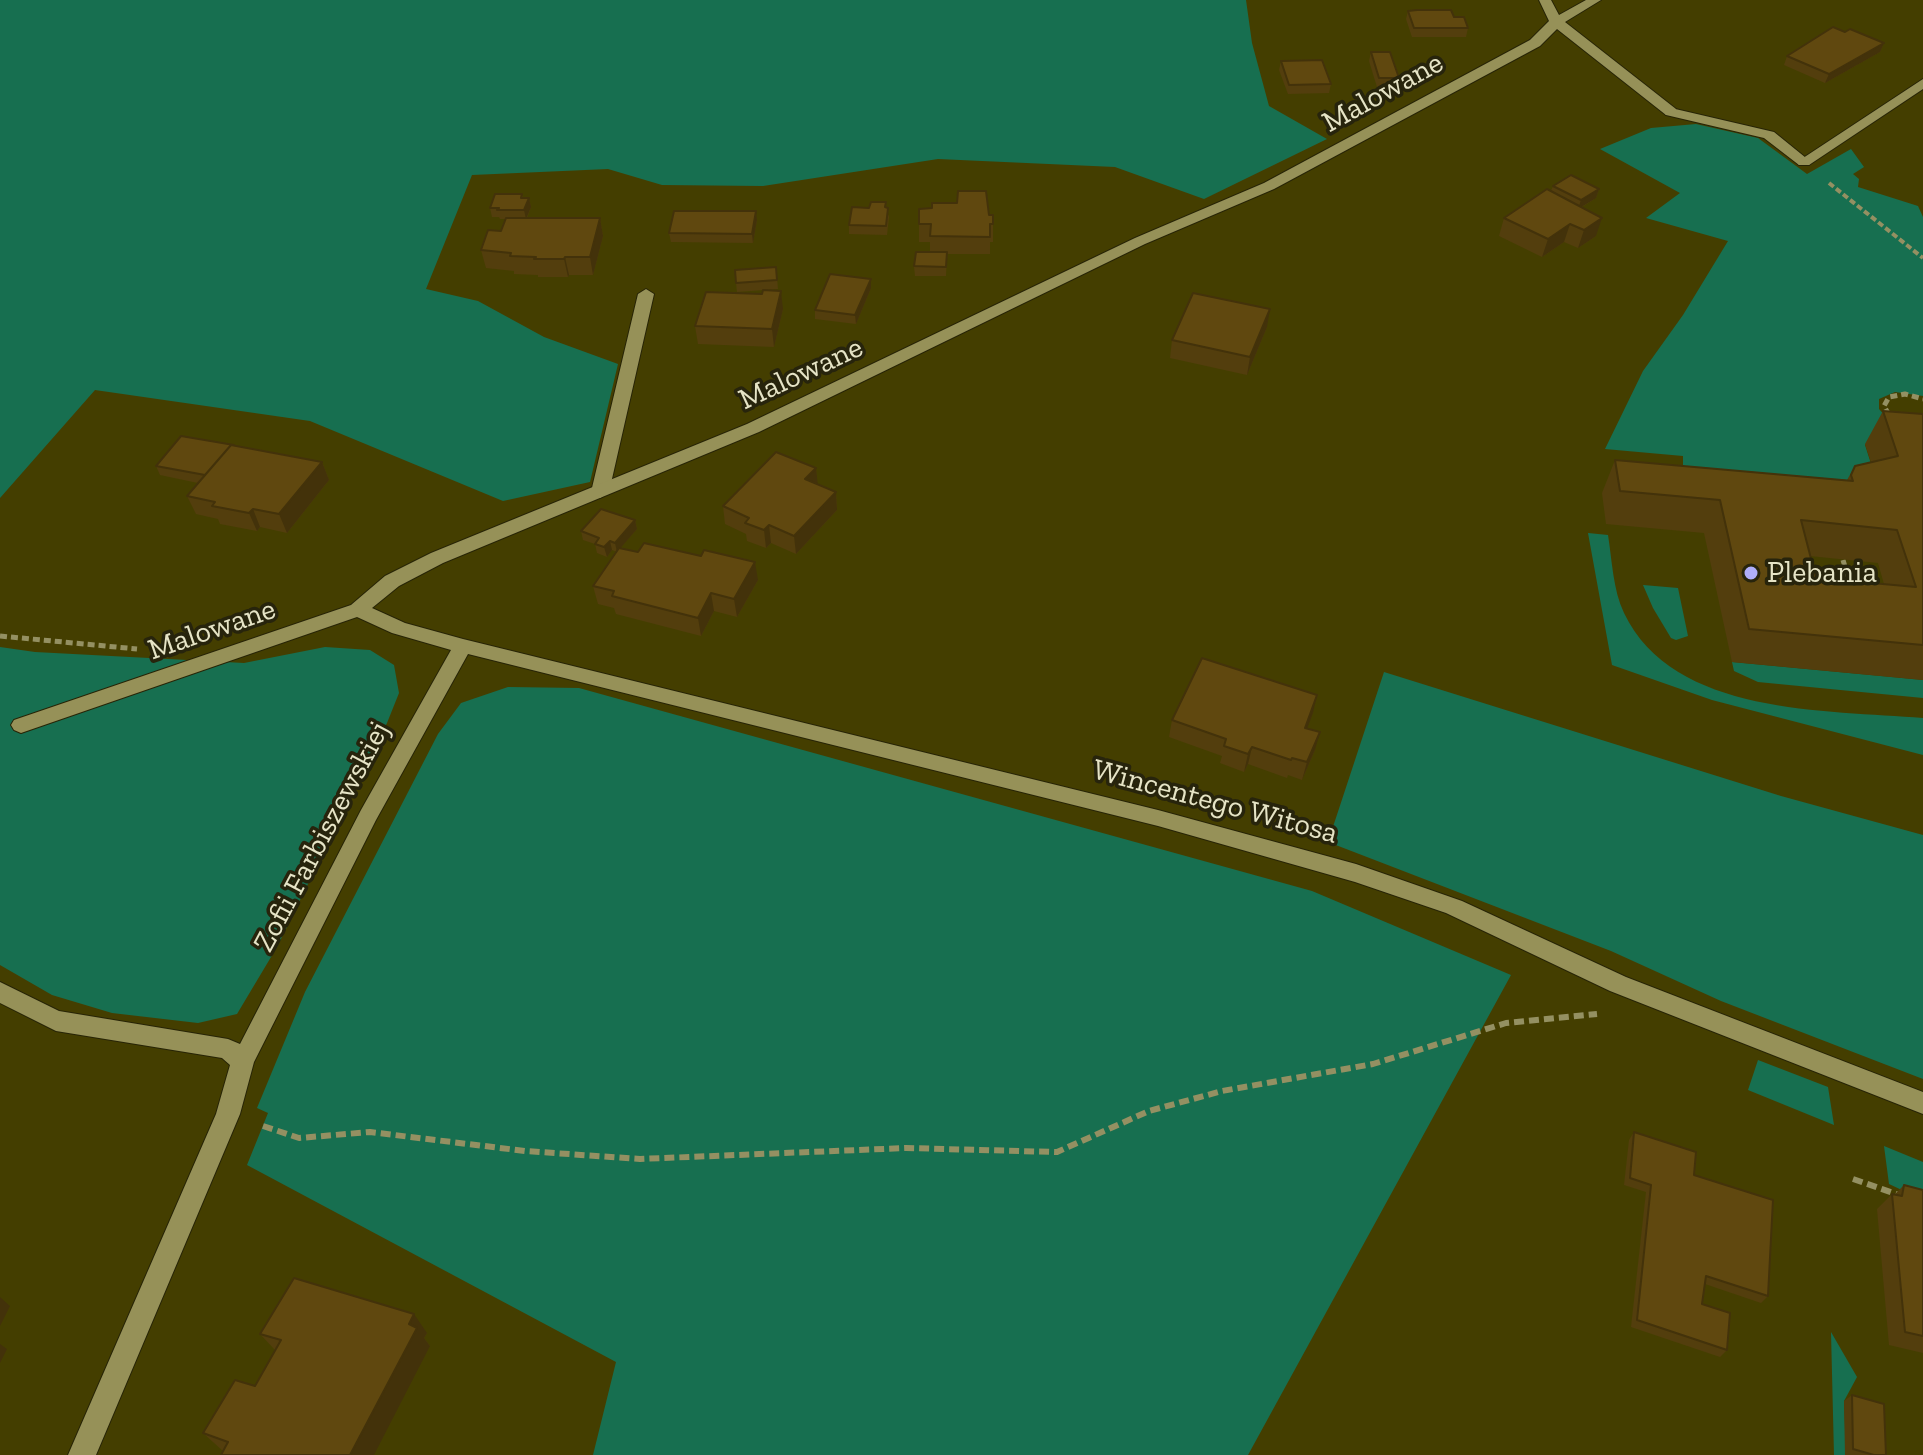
<!DOCTYPE html>
<html>
<head>
<meta charset="utf-8">
<style>
	body { margin:0 }
	canvas { display:block; background:#443e00 }
</style>
</head>
<body>
<canvas width="1923" height="1455"></canvas>
<script>
const g = document.querySelector('canvas').getContext('2d');
g.lineJoin = 'round';
function fill(path, color) { g.fillStyle = color; g.fill(path, 'evenodd'); }
function strokePath(path, color, width, dash) { g.strokeStyle = color; g.lineWidth = width; g.lineCap = dash ? 'butt' : 'round'; g.setLineDash(dash || []); g.stroke(path); }
function label(font, color, halo, rows, align = 'center') {
  g.font = font + ' "Zilla Slab",serif'; g.lineWidth = 7; g.setLineDash([]); g.textBaseline = 'middle'; g.strokeStyle = halo; g.fillStyle = color; for (const [text, x, y, turn = 0] of rows) {
    g.save(); g.translate(x, y); g.rotate((+turn || 0) * Math.PI / 180); g.textAlign = isNaN(turn) ? turn : align; if (halo) g.strokeText(text, 0, 0); g.fillText(text, 0, 0); g.restore();
  }
}
fill(new Path2D(`
	M0 0H1246L1252 43 1269 106 1327 139 1204 199 1115 167 938 159 763 186 662 185 608 169 472 175 426 289 478 301 544 337 618 364 590 482 503 501 310 421 95 390 0 498Z
	M1696 124 1758 138 1807 174 1851 149 1864 167 1853 174 1859 179 1858 187 1918 206 1923 217V396L1895 392 1879 399V409L1888 419 1865 445 1879 489 1683 501V456L1605 449 1643 371 1683 315 1728 241 1646 218 1680 193 1600 149 1651 128Z
	M1588 533 1608 535C1612 560 1613 590 1624 613 1673 716 1827 710 1923 718V755L1712 700 1612 665Z
	M1643 585 1678 588 1688 636 1676 640 1671 638 1653 608Z
	M0 647 35 652 244 663 325 647 370 650 394 665 399 693 387 723 277 947 237 1014 198 1023 112 1013 52 995 0 965Z
	M1732 662 1923 680V698L1758 682 1734 671Z
	M1384 672 1781 796 1923 835V1079L1721 1001 1611 951 1328 842Z
	M508 687 579 688 1312 891 1511 975 1248 1455H593L616 1362 247 1165 268 1113 257 1108 305 992 438 734 461 703Z
	M1758 1060 1828 1087 1834 1125 1748 1090Z
	M1884 1146 1923 1162V1200L1889 1184Z
	M1831 1332 1857 1377 1844 1401 1846 1455H1834Z`), '#176f50');
const service = new Path2D(`
	M1671 108 1774 132 1811 162 1809 165H1799L1764 138 1666 115 1664 112Z
	M646 289 654 294 609 492 600 498 591 492 638 294Z`);
const minor = new Path2D(`
	M1539 0H1551L1559 15 1586 0H1601L1565 22 1676 109V115H1666L1557 29 1540 46 1274 189 1145 244 759 432 443 563 399 586 372 608 405 623 463 639 1158 810 1356 864 1462 901 1626 977 1923 1092V1114L1610 991 1446 913 1355 882 1158 826 468 654 376 820 254 1062 240 1114 96 1455H68L216 1114 230 1065 222 1058 56 1031 0 1003V982L59 1011 228 1039 240 1044 361 810 451 650 392 633 357 617 21 733 14 730 11 725 14 720 351 605 385 576 431 553 747 424 1135 238 1264 183 1530 40 1549 21Z
	M1923 79V89L1809 165H1799L1797 162Z`);
strokePath(service, '#272406', 2);
strokePath(minor, '#272406', 2);
strokePath(new Path2D(`
	M1829 183 1923 258`), '#949062', 4, [6, 3]);
strokePath(new Path2D(`
	M1889 415 1884 406 1889 397 1905 394 1923 399
	M1843 560 1851 587
	M0 636 137 649`), '#949062', 5, [7, 4]);
strokePath(new Path2D(`
	M263 1126 299 1138 370 1132 525 1151 640 1159 906 1148 1057 1152 1149 1111 1222 1091 1373 1064 1506 1023 1597 1014
	M1853 1179 1902 1196`), '#949062', 6, [10, 5]);
fill(service, '#969158');
fill(minor, '#969158');
fill(new Path2D(`
	M1408 11 1468 28 1466 37H1412L1406 19Z
	M1845 32 1884 43 1880 52 1825 83 1784 65 1787 56Z
	M1371 52 1399 78 1397 87H1377L1369 61Z
	M1281 61 1331 84 1329 93 1288 94 1279 70Z
	M1553 186 1599 189 1596 198 1582 207 1596 236 1578 248 1564 242 1542 257 1499 236 1504 218 1551 191Z
	M522 194 523 198H529L531 207 527 218H600L603 236 593 275H569L568 277H538V275L514 274V271L486 268 481 250 501 231 505 219H500L499 217H492L490 208Z
	M886 208 889 217 887 235 849 234V225Z
	M989 215 993 224V242H990V254H947L946 276H915L914 266 930 252V242H919V224Z
	M757 220 753 243 671 242 669 233Z
	M776 267 778 289 737 292 736 283Z
	M871 288 856 324 815 319V310Z
	M762 294 783 309 774 347 698 344 695 326Z
	M1267 327 1247 375 1170 358 1172 340Z
	M1883 411 1923 414V680L1732 662 1704 533 1606 524 1602 493 1615 460 1847 480 1855 466 1871 462 1865 444ZM1810 556 1878 563 1884 584 1816 578Z
	M235 446 322 462 329 480 287 533 260 527 257 531 220 524 218 519 196 514 187 496 198 483 160 475 156 466Z
	M816 468 817 484 836 492 837 510 796 554 771 543 766 548 747 541 746 534 725 524 723 506Z
	M635 520 637 529 620 548 758 580 737 617 714 611 701 636 616 614 614 608 598 604 593 586 617 552 612 550 607 557 597 553 595 544 583 540 581 531Z
	M1317 695 1307 728 1315 750 1302 780 1288 775 1287 778 1248 764 1244 772 1220 763 1222 756 1169 737 1172 720Z
	M1634 1132 1694 1175 1768 1296 1761 1303 1705 1284 1702 1304 1727 1350 1720 1357 1631 1327 1646 1192 1624 1185 1629 1140Z
	M1904 1185 1923 1190V1353L1889 1345 1877 1209 1892 1194 1894 1195Z
	M427 1333 424 1338 430 1346 223 1451 203 1433 255 1386 275 1350 260 1334Z
	M1852 1395 1886 1455H1845L1844 1401Z`), '#533e0d');
fill(new Path2D(`
	M1884 43 1880 52 1825 83 1829 74Z
	M1599 189 1596 198 1578 209 1581 200Z
	M529 198 531 207 526 219 524 210Z
	M756 211 757 220 753 243 752 234Z
	M600 218 603 236 593 275 590 257Z
	M1602 218 1596 236 1578 248 1584 230Z
	M1570 224 1564 242 1542 257 1548 239Z
	M565 257 569 275 568 277 564 259Z
	M871 279V288L856 324 855 315Z
	M781 291 783 309 774 347 772 329Z
	M1270 309 1267 327 1247 375 1250 357Z
	M322 462 329 480 287 533 279 514Z
	M816 468 818 486 805 479Z
	M836 492 837 510 796 554 794 536Z
	M253 509 260 527 257 531 249 513Z
	M635 520 637 529 617 552 615 543Z
	M769 525 771 543 766 548 764 530Z
	M610 541 612 550 607 557 604 547Z
	M755 562 758 580 737 617 734 599Z
	M711 593 714 611 701 636 698 618Z
	M1317 695 1313 713 1301 745 1305 728Z
	M1320 732 1315 750 1302 780 1307 762Z
	M1252 747 1248 764 1244 772 1248 754Z
	M0 1297 10 1306 0 1326Z
	M414 1314 427 1333 424 1338 430 1346 374 1455H350Z
	M0 1344 7 1349 0 1363Z`), '#43320a');
const building = new Path2D(`
	M1417 10H1451L1454 17H1464L1468 28H1414L1408 11Z
	M1833 27 1845 32 1850 29 1884 43 1829 74 1787 56Z
	M1371 52H1390L1399 78H1379Z
	M1322 60 1331 84 1289 85 1281 61Z
	M1571 175 1599 189 1581 200 1553 186Z
	M1547 189 1602 218 1584 230 1570 224 1548 239 1504 218Z
	M958 191H986L989 215H993V224H990V237L930 236 931 224H919V209L932 208V203H957Z
	M495 194H522L521 198H529L524 210H497L499 208H490Z
	M871 202H886L885 207 888 208 886 226 849 225 852 207 869 208Z
	M674 211H756L752 234 669 233Z
	M506 218H600L590 257H565L564 259H534L536 257 510 256 511 253 481 250 488 230 501 231Z
	M916 252H947L946 267 914 266Z
	M776 267 777 280 736 283 735 270Z
	M830 274 871 279 855 315 815 310Z
	M763 290 781 291 772 329 695 326 706 292 762 294Z
	M1193 293 1270 309 1250 357 1172 340Z
	M1883 411 1923 414V645L1749 629 1720 500 1620 491 1615 460 1853 481 1851 475 1855 466 1898 456ZM1801 520 1897 530 1916 587 1816 578Z
	M181 436 234 445H231L205 475 156 466Z
	M231 445 322 462 279 514 253 509 249 513 212 506 215 502 187 496Z
	M776 452 816 468 805 479 836 492 794 536 769 525 764 530 745 523 749 518 723 506Z
	M601 509 635 520 615 543 610 541 604 547 595 544 599 538 581 531Z
	M644 543 701 556 704 550 755 562 734 599 711 593 698 618 612 596 614 591 593 586 619 548 638 552Z
	M1202 658 1317 695 1305 728 1320 732 1307 762 1292 758 1291 760 1252 747 1248 754 1224 746 1226 739 1172 720Z
	M1634 1132 1696 1152 1694 1175 1773 1200 1768 1296 1706 1276 1702 1304 1730 1313 1727 1350 1637 1320 1651 1185 1630 1178Z
	M1904 1185 1923 1190V1336L1905 1332 1892 1194 1902 1196Z
	M294 1278 414 1314 409 1324 417 1328 350 1455H221L228 1442 203 1433 235 1380 255 1386 281 1340 260 1334Z
	M1852 1395 1884 1404 1886 1455H1874L1853 1449Z`);
fill(building, '#60480f');
strokePath(building, '#43320a', 2);
for (const [x, y, r, color] of [
	[1751,573,8,"#afaefa"]
]) { const dot = new Path2D(); dot.arc(x, y, r, 0, 2 * Math.PI); g.fillStyle = color; g.fill(dot); strokePath(dot, '#27240c', 3); }
label('30px', '#e6e4c6', '#27240c', [
	["Malowane",1383,93,-29],
	["Malowane",801,374,-25],
	["Malowane",212,630,-19],
	["Wincentego Witosa",1215,802,15],
	["Zofii Farbiszewskiej",322,837,-62]
]);
label('30px', '#e6e4c6', '#27240c', [
	["Plebania",1767,573]
], 'left');
</script>
</body>
</html>
